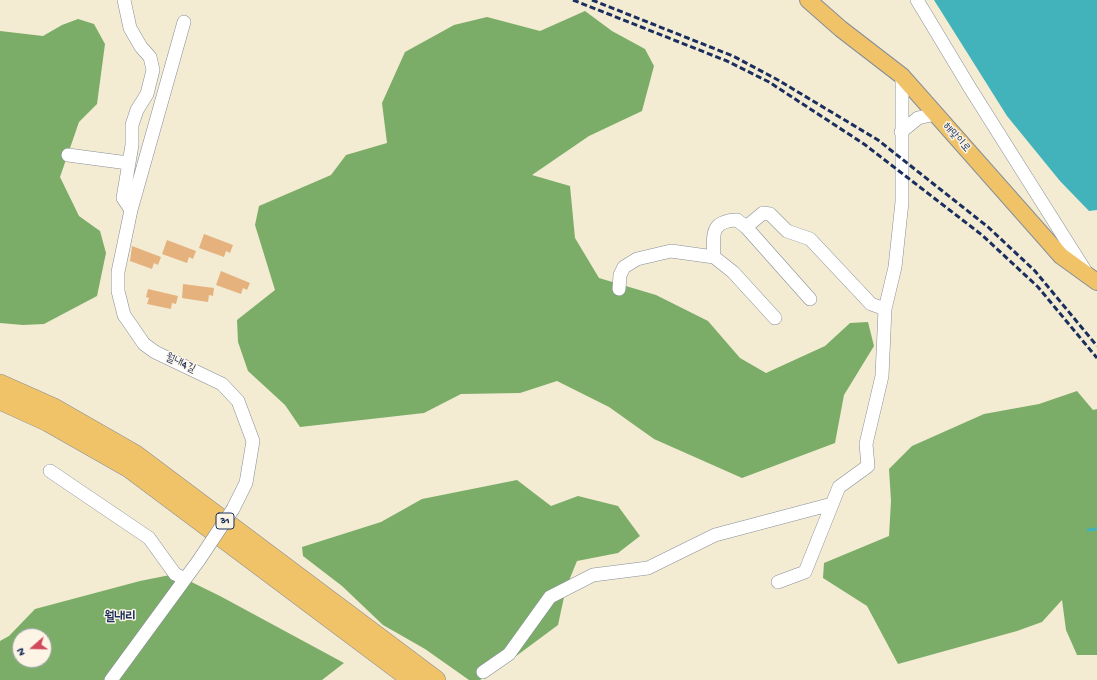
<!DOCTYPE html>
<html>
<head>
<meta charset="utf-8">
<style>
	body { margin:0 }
	#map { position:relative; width:1097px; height:680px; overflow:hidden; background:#f3ecd3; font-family:"Gochi Hand",sans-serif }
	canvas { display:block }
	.north { position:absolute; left:12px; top:628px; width:40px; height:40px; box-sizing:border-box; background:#fcf5e5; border:1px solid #a2a6af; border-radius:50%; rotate:250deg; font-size:11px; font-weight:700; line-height:16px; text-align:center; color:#1b2f5e }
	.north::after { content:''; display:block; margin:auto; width:14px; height:18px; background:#d1495b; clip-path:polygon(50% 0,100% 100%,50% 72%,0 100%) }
</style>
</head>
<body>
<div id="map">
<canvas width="1097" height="680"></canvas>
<div class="north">N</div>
</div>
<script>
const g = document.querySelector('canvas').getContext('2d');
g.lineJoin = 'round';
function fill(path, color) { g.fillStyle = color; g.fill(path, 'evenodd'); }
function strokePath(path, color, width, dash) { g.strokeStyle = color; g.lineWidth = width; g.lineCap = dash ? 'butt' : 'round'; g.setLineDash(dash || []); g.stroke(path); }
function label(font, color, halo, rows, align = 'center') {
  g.font = font + ' "Gochi Hand","Poor Story",sans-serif'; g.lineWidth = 3; g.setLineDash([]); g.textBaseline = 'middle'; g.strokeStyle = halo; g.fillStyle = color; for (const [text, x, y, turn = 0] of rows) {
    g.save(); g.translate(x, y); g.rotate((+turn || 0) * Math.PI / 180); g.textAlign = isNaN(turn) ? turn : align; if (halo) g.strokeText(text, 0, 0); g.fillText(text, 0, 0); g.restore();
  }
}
fill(new Path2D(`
	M585 11 612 31 645 49 654 66 642 111 589 136 532 175 570 186 575 238 599 278 656 295 708 321 740 358 766 373 825 346 850 323 868 322 874 346 844 395 835 443 742 478 654 439 609 407 557 381 520 393 461 394 424 413 300 427 285 405 248 371 238 342 237 320 275 290 255 225 259 206 331 175 346 155 387 143 382 103 405 52 454 25 487 17 540 31Z
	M78 19 94 24 105 44 97 104 79 122 60 177 79 216 100 231 106 253 97 296 44 324 23 325 0 323V31L43 36 62 25Z
	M1077 391 1093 410 1097 409V655H1077L1066 630 1062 600 1042 622 1017 631 898 664 867 606 823 578 824 563 889 536 891 501 889 469 912 446 984 414 1039 404Z
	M517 480 551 506 578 496 618 506 640 536 618 553 577 561 566 588 558 625 500 668 480 680H469L425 649 383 625 342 586 303 556 302 547 381 522 422 499Z
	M175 574 220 596 344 663 322 680H0V641L9 636 35 609 140 581ZM20 636H44V660H20Z`), '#7bad68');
fill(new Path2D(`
	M934 0H1097V210L1089 211 1060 181 1007 116Z`), '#43b3bb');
strokePath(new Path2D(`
	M1088 530 1097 529`), '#43b3bb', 3);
fill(new Path2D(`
	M204 234 233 245 230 253 226 251 224 257 199 248Z
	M167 240 196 251 193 259 189 257 187 263 162 254Z
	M132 246 161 257 158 265 154 263 152 269 130 261Z
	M221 271 250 283 247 290 243 288 241 294 216 285Z
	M183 284 214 288 213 296 209 295 208 302 182 298Z
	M148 289 178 296 176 304 172 303 171 309 147 304 149 298 146 297Z`), '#e5b27e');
const minor = new Path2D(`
	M124 0 130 28 141 47 150 57 153 70 147 94 137 110 132 125V145L123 198 131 210
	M917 0 970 88 1086 272
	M184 22 131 210 118 272V291L124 315 144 344 155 352 222 384 238 401 253 441 246 483 233 509
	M901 132 918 118 935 114
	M68 155 128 163
	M746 227 737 220C710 221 713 235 714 257L733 272 775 318
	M619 289 620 275 624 267 637 259 671 251 714 257
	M810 299 746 227 763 213 770 214 787 231 810 239 871 304 885 309
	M50 471 149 538 175 574 185 579
	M778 582 805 572 839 487 868 466 866 444 882 376 885 309 895 267 902 202V76
	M483 672 509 654 550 597 593 575 648 568 715 535 832 504
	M111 680 199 560`);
const major = new Path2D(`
	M808 0 841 29 902 76 1061 256 1097 282`);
const highway = new Path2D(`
	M0 384 54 408 136 455 436 680
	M0 400 48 422 129 468 412 680`);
strokePath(minor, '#878e98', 14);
strokePath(major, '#878e98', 18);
strokePath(highway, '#878e98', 20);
strokePath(minor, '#fff', 13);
strokePath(major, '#f1c369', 16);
strokePath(highway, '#f1c369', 19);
strokePath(new Path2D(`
	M573 0 727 61 769 82 864 144 982 235 1038 287 1097 358
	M592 0 733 56 778 80 878 140 988 227 1035 271 1097 346`), '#1b2f5e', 3, [6, 3]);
const minorBridge = new Path2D(`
	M199 560 233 509`);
strokePath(minorBridge, '#878e98', 14, []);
strokePath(minorBridge, '#fff', 13);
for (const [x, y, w] of [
	[225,521,18]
]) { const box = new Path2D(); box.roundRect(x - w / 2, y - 8, w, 16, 3); g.fillStyle = '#fcf5e5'; g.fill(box); strokePath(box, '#1b2f5e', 1); }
label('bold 10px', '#1b2f5e', null, [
	["31",225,521]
]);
label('11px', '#1b2f5e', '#fcf5e5', [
	["해맞이로",956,138,49],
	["월내4길",180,364,25]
]);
label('bold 13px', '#1b2f5e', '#fcf5e5', [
	["월내리",120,618]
]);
</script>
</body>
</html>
